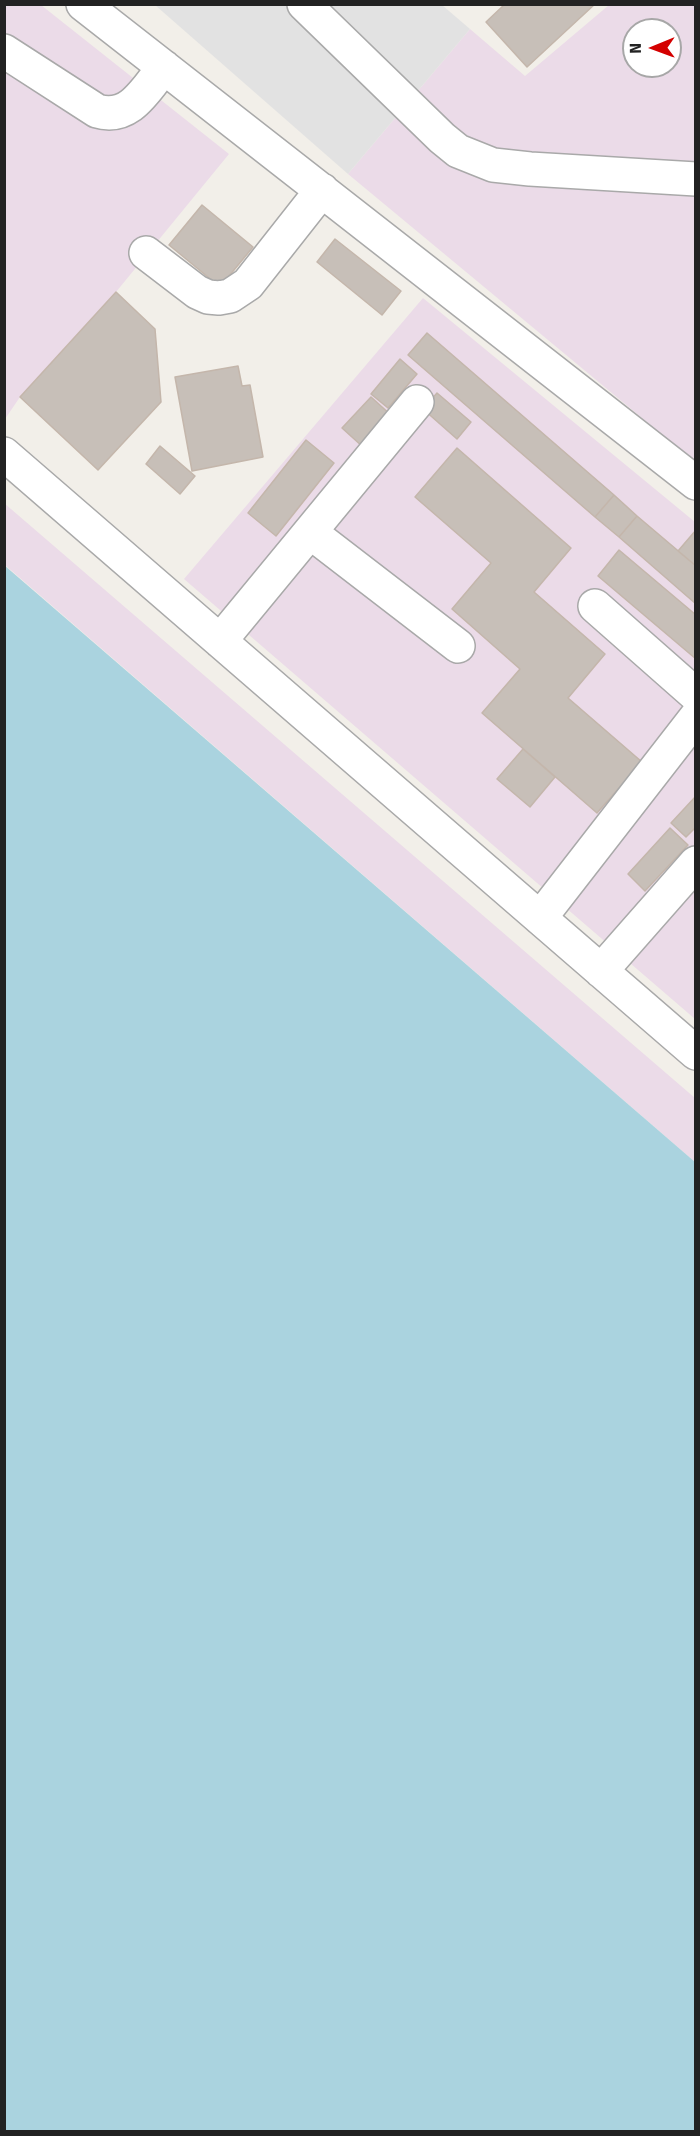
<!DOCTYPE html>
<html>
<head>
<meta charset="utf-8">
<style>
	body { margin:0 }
	#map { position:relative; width:700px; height:2136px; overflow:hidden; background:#f2efe9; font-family:"Fira Sans",sans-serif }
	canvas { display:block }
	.frame { position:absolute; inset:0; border:6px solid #222; pointer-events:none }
	.north { position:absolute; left:622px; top:18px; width:60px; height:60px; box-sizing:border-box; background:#fff; border:2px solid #a7a7a7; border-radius:50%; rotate:269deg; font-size:16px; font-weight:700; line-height:24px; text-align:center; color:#222 }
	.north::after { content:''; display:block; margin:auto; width:21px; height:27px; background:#d40000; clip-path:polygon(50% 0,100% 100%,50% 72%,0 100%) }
</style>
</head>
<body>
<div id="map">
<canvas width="700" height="2136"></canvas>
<div class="frame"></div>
<div class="north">N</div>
</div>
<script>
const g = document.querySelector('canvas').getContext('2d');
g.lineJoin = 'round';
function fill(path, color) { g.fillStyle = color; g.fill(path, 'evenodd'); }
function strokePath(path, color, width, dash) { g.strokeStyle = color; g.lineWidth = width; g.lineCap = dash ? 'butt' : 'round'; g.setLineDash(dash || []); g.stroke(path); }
fill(new Path2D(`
	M5 5H41L229 154 116 292 20 397 5 419Z
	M609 5H695V462L348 174 470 29 525 76ZM634 30H670V66H634Z
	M423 298 695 522V1019L184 579Z
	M4 503 695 1098V1162L5 565Z`), '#ebdbe8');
fill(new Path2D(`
	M155 5H442L470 29 348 174Z`), '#e2e2e2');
fill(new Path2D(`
	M4 565 695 1162V2131H5Z`), '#aad3df');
const building = new Path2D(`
	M505 4H595L527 67 486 22Z
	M202 205 253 247 220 287 169 245Z
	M335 239 401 291 382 315 317 262Z
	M116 292 155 329 161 402 98 470 20 397Z
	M427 333 614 495 595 517 408 355Z
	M400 359 417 374 388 408 371 394Z
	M238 366 242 386 250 385 263 457 192 471 175 377Z
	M437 393 471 422 457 439 423 409Z
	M371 397 392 416 363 447 342 428Z
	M306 440 334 463 276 536 248 513Z
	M160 446 195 476 180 494 146 464Z
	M457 448 571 548 534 592 605 654 568 698 642 762 597 813 482 713 520 669 452 609 491 563 415 497Z
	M614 495 637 516 619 537 595 517Z
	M637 516 696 566V604L619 537Z
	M696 530V566L678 551Z
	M619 550 696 615V659L598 576Z
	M523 749 555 777 530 807 497 779Z
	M696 796V827L686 837 671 823Z
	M670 828 688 845 645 891 628 874Z`);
fill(building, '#c7bfb8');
strokePath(building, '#c4b6ab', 1.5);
const minor = new Path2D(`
	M83 4 696 483
	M304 4 442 138 458 151 493 165 530 169 696 179
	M4 51 97 111C130 121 146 89 164 67
	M146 253 197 292 208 297 219 298 230 296 248 284 322 190
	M4 454 696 1053
	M310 532 458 646
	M595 606 696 695
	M220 641 417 402
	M540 918 696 717
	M601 971 696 863`);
strokePath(minor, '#a9a9a9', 36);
strokePath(minor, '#fff', 33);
</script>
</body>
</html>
